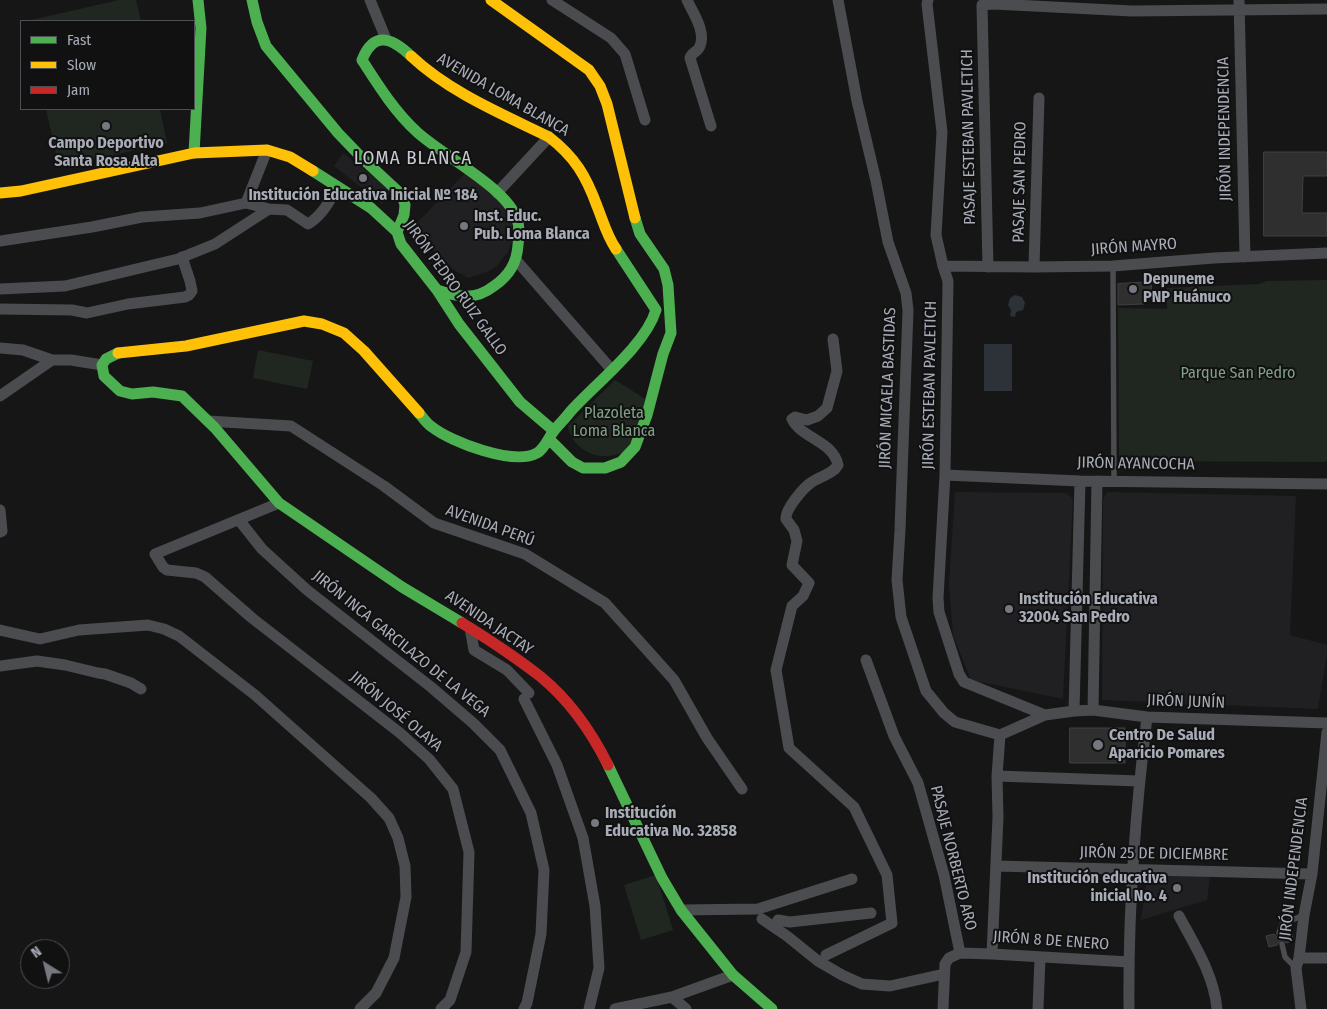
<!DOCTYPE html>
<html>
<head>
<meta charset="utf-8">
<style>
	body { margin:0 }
	#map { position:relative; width:1327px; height:1009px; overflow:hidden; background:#161617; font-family:"Fira Sans Condensed",sans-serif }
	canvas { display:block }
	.legend { position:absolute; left:20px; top:20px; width:175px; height:90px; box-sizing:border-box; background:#111112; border:1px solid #4d4f54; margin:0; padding:6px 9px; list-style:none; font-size:15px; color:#a8acb7 }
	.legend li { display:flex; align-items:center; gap:10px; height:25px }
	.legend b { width:25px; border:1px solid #4d4f54 }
	.north { position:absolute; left:20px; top:939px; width:50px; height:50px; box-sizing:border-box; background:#111112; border:1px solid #4d4f54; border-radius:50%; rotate:324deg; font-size:14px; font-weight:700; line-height:20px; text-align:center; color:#a8acb7 }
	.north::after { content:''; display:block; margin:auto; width:18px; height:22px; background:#75787f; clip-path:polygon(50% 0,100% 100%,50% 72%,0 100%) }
</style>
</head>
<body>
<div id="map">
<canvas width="1327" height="1009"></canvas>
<ul class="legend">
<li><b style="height:6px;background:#4caf50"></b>Fast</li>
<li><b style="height:6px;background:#ffc107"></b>Slow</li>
<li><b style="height:6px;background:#c62828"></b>Jam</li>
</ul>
<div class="north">N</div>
</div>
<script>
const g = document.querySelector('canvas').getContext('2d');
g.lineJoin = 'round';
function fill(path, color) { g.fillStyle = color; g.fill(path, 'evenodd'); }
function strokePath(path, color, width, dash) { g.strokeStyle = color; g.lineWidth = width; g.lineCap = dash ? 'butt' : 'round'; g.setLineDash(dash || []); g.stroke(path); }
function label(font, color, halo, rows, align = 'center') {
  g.font = font + ' "Fira Sans Condensed",sans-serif'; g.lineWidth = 4; g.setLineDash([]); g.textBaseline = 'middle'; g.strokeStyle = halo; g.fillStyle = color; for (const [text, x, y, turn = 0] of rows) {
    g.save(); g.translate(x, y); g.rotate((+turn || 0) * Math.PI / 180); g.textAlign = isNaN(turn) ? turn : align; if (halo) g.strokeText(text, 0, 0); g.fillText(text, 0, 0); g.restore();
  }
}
fill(new Path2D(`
	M343 153 392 191 382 204 334 166Z
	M465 173 512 205V242L507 253 497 266 487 272 468 278 454 270 411 229Z
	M955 492 1067 493 1073 499 1063 699 971 680 953 635 949 583Z
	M1107 492 1296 496 1290 635 1327 645V654L1318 709 1102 700 1103 500Z
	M1148 872 1210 876 1207 900 1141 920Z`), '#202022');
fill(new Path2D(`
	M119 0H136L141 21H27Z
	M46 109H160L167 143 59 167Z
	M1327 280V461L1325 462 1119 461 1118 308 1167 309V288L1259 284 1267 281Z
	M258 350 313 361 307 389 253 378Z
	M615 380 655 405 625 452C619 454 612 456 605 456 588 457 570 443 568 426Z
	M656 875 673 930 641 940 624 885Z`), '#202721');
fill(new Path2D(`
	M1015 295 1022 297 1025 303 1023 310 1016 312 1015 317 1010 316 1011 310 1008 305 1010 298Z
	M984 344H1012V391H984Z`), '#2d3239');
const building = new Path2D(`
	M1264 152H1327V176H1303L1302 213H1327V236H1264Z
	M1151 282 1152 295H1144V304L1118 305V284Z
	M1070 728H1125V763H1070Z
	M1291 929 1293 941 1286 943 1284 940H1280L1277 945 1269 947 1266 936 1274 934 1277 937H1280L1285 931Z`);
fill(building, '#2f2f30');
strokePath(building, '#3f4043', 1);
strokePath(new Path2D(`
	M1113 266 1114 480
	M1279 933 1282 924 1304 915
	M1282 944 1285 957 1296 968`), '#4b4c4f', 5.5);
strokePath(new Path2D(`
	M370 0 386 39
	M552 0 611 38 625 54 645 120
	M687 0C693 13 706 31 700 46 698 52 692 52 690 58L711 126
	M838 0 857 101 876 181 888 242 906 293 908 310 900 530 897 580 901 617 926 691 944 713 955 722 1000 735 1045 715 1074 711 1093 710 1147 717 1327 723
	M928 0 927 4 942 132 936 235 943 266 948 281 945 475 938 598 939 612 959 674 964 682 1045 715
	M1239 0 1245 257
	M497 193 549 137
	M246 203 267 150
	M0 241 92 227 142 217 200 213 246 203 269 209 287 210 308 224C322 216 330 200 338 187
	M516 260 612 370
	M943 266 1034 267 1113 266 1214 258 1327 253
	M988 267 982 5 994 4 1132 11 1327 9
	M1034 267 1039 98
	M0 289 65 286 178 259 215 244 269 209
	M0 309 72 310 87 313 128 304 185 297 189 295 192 291 190 281 182 257
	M0 348 23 350 52 360H71L102 365
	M0 396 52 360
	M208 421 291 426 384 486 434 523 525 554 605 603 674 680 707 738 742 789
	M945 475 1080 481 1327 484
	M279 503 155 554 163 567 167 570 196 573 205 577 252 618 400 733 429 759 453 789 469 852 466 952 450 1000 441 1009
	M0 510 2 531 0 532
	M239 520 262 549 307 590 431 687 473 723 500 750 531 813 544 870 541 934 527 1003 524 1009
	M470 628 474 650 507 670 529 693
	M0 630 40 639 79 630 148 625 164 629 179 636 255 695 371 798 389 818 398 838 405 866 406 897 394 958 376 993 360 1009
	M866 660 894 736 918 783 944 875 960 953
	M0 666 37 661 65 665 98 673 105 674 131 683 141 689
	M524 699 557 765 583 838 595 906 599 968 589 1009
	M1093 710 1097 481
	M1074 711 1080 481
	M997 776 1139 781
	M996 866 1312 874
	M681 910 758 909 852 879
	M1179 916C1195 946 1214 975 1217 1009
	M762 919 787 936 818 961 842 975 862 984 890 986 944 974
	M778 920 790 922 871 913
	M992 954 998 817 997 776 1000 735
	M826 955 892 923 887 875 854 807 789 748 776 670 792 606 803 596 809 583 792 565 797 541 794 530 786 519C785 509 804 487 812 482 821 476 833 474 838 465 833 441 801 438 792 419L795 417 807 420 818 416 827 408 837 371 833 339
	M1299 958H1327
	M672 997 686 1009
	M615 1009 672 997 733 975
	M943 1009 945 964 949 958 960 953 992 954 1129 962
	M1038 1009 1040 958
	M1129 1009C1128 912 1135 814 1147 717
	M1301 1009 1296 968 1299 958 1304 915 1312 874 1327 732`), '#4b4c4f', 11);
strokePath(new Path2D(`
	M252 0 257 22 266 46 338 133 362 158 402 195 405 205 404 215 397 232
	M411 56C392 38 374 30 362 60 378 85 395 112 417 132 443 156 506 187 517 219 520 227 519 237 518 245 517 263 509 276 494 286 475 301 458 297 437 290
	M194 153 201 28 198 0
	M313 171 371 208 397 232 401 244 437 290 459 324 520 402 554 431
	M118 353 106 359 102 365 104 376 120 391 132 394 153 392 182 396 215 428 279 503 402 587 462 623
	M419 413C423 418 427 424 432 427 451 442 514 466 537 453 544 449 548 439 553 432 558 425 565 419 570 412 596 383 645 346 656 310L616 249
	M549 439 572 462 583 468H605L621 462 635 447 647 415 663 354 671 333 668 285 664 269 640 234 635 218
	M608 765 662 878 681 910 733 975 772 1009`), '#4caf50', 11);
strokePath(new Path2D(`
	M491 0 589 70 600 86 607 104 635 218
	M411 56C449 92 502 114 549 137 575 157 586 176 597 206 603 221 607 236 616 249
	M0 193 21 191 194 153 267 150 290 157 313 171
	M118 353 186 346 304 321 322 324 344 333 364 351 419 413`), '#ffc107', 11);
strokePath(new Path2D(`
	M462 623C488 639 518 659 541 677 569 700 592 733 608 765`), '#c62828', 11);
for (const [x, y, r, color] of [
	[106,126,5,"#75787f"],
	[363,178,5,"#75787f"],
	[464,226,5,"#75787f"],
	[1133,289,5,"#75787f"],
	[1009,609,5,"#75787f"],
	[1098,745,6,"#75787f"],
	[595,823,5,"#75787f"],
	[1177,888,5,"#75787f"]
]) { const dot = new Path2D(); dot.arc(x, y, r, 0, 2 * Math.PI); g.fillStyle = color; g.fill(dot); strokePath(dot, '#111112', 2); }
label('16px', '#a8acb7', '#111112', [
	["AVENIDA LOMA BLANCA",503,95,30],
	["JIRÓN INDEPENDENCIA",1225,129,-91],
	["PASAJE ESTEBAN PAVLETICH",969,137,-91],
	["PASAJE SAN PEDRO",1020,182,-89],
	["JIRÓN MAYRO",1134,247,-4],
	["JIRÓN PEDRO RUIZ GALLO",455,288,54],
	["JIRÓN ESTEBAN PAVLETICH",930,385,-89],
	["JIRÓN MICAELA BASTIDAS",888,388,-88],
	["JIRÓN AYANCOCHA",1136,464,1],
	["AVENIDA PERÚ",490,526,20],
	["AVENIDA JACTAY",489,623,34],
	["JIRÓN INCA GARCILAZO DE LA VEGA",401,644,39],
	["JIRÓN JUNÍN",1186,702,2],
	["JIRÓN JOSÉ OLAYA",396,712,40],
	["JIRÓN 25 DE DICIEMBRE",1154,854,1],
	["PASAJE NORBERTO ARO",953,858,76],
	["JIRÓN INDEPENDENCIA",1294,869,-83],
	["JIRÓN 8 DE ENERO",1051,941,4]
]);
label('bold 16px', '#a8acb7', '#111112', [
	["Campo Deportivo",106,144,"center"],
	["Santa Rosa Alta",106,162,"center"],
	["Institución Educativa Inicial Nº 184",363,196,"center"],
	["Inst. Educ.",474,217],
	["Pub. Loma Blanca",474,235],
	["Depuneme",1143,280],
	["PNP Huánuco",1143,298],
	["Institución Educativa",1019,600],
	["32004 San Pedro",1019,618],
	["Centro De Salud",1109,736],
	["Aparicio Pomares",1109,754],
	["Institución",605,814],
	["Educativa No. 32858",605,832],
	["Institución educativa",1167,879,"right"],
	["inicial No. 4",1167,897,"right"]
], 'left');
label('16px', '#81a085', '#111112', [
	["Parque San Pedro",1238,374],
	["Plazoleta",614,414],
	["Loma Blanca",614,432]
]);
g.letterSpacing = '1px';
label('19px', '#c9cbd3', '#111112', [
	["LOMA BLANCA",413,159]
]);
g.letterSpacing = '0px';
</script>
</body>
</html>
